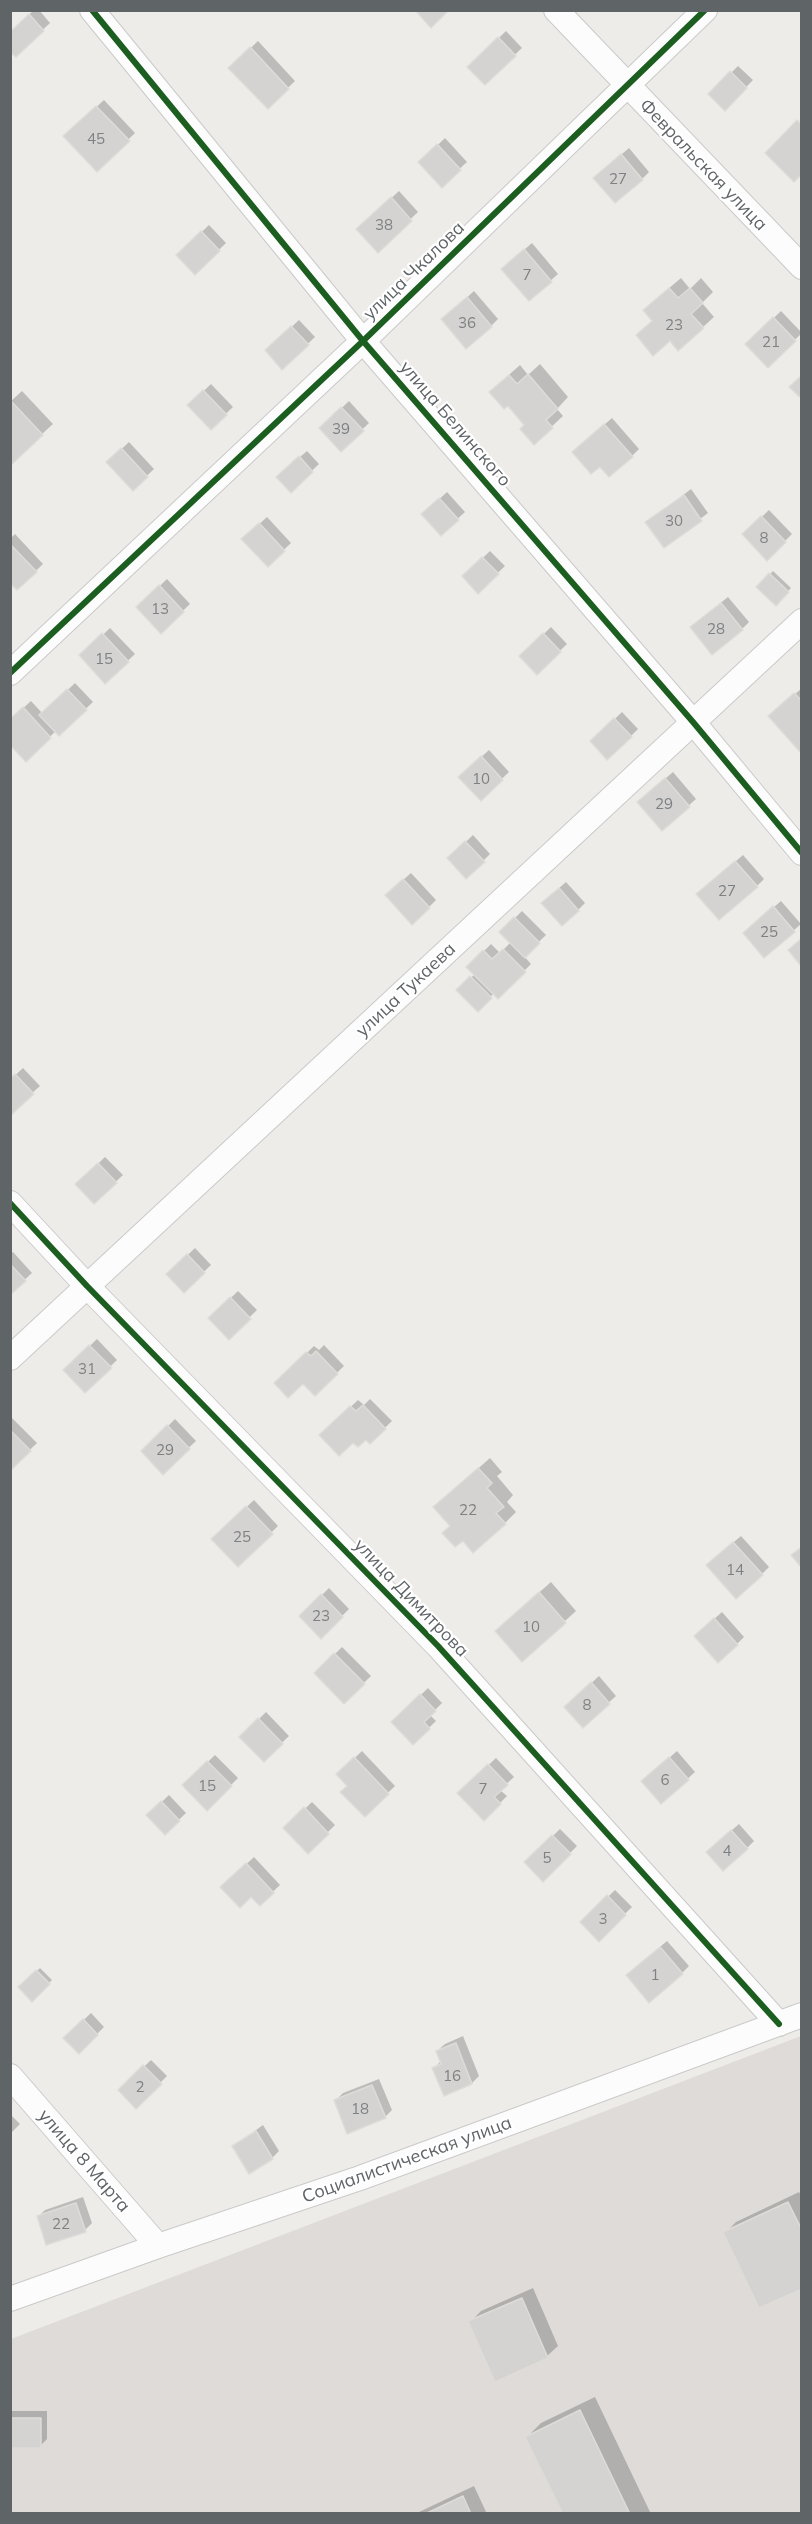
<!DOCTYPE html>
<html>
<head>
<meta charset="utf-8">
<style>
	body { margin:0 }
	#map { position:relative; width:812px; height:2524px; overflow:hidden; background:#eeece9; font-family:Mulish,sans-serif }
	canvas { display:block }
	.frame { position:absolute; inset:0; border:12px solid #5f6467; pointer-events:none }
</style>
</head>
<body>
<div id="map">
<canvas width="812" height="2524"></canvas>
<div class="frame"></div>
</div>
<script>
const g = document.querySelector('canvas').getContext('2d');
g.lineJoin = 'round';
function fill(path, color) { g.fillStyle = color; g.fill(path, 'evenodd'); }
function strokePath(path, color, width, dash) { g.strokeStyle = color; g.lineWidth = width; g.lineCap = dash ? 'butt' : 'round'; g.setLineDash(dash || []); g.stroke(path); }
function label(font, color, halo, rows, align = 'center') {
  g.font = font + ' Mulish,sans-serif'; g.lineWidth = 4.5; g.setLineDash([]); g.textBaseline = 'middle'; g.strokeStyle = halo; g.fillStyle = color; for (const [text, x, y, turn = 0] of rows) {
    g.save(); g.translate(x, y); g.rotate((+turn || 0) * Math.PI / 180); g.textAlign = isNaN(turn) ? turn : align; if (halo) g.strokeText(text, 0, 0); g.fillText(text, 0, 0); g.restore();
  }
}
fill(new Path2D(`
	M801 2036V2513L11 2514V2339Z`), '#dedbd9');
fill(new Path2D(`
	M34 10H39L50 23 16 55 10 33Z
	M506 31 522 48 485 83 469 67Z
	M258 41 295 81 268 107 230 68Z
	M738 66 753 80 725 109 710 94Z
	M104 100 135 133 97 170 65 136Z
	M445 138 467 162 442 185 420 162Z
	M629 148 649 172 642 179 602 171Z
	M399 191 418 212 378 250 358 229Z
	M209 225 226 243 195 273 178 255Z
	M532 243 558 274 530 299 510 262Z
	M681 278 690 289 701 278 713 292 702 303 714 317 703 327 654 320 655 300Z
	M474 291 498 319 491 326 450 313Z
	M781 311 802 333 768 365 747 344Z
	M299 320 315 337 282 368 267 350Z
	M540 364 568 397 557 409 563 416 534 443 502 381 520 365 528 375Z
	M211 384 233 407 211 428 189 405Z
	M22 391 53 424 42 434 10 402Z
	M349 401 369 423 341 450 321 428Z
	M612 418 639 449 632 456 581 445Z
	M129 442 154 469 133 489 108 462Z
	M307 451 319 464 291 491 285 470Z
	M691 489 708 513 664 546 647 522Z
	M447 492 465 512 441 534 423 514Z
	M769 510 792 534 767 559 744 534Z
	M267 517 291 543 268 565 243 539Z
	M15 534 43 564 18 588 10 580V539Z
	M490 551 505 566 478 592 464 576Z
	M773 571 791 588 776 604 758 587Z
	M167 579 190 604 161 632 138 607Z
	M728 597 749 622 742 629 699 620Z
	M551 627 567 644 537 673 528 649Z
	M110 628 135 654 105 682 81 656Z
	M75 683 93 702 59 734 56 731 26 759 10 720 31 701 43 714Z
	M802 688V750L801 751 770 716Z
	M622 712 638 729 631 736 592 741Z
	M489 750 509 772 481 799 467 770Z
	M673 772 696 799 662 829 646 795Z
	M473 835 490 854 467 877 449 858Z
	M743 855 764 879 757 886 706 887Z
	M411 873 436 900 413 923 394 888Z
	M566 882 585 903 578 910 550 896Z
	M781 901 801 924 764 956 752 926Z
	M522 911 546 935 524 956 531 964 498 997 494 993 478 1010 458 990 475 974 468 967 491 944 500 953 511 942 501 932Z
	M23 1068 40 1086 10 1113V1080Z
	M105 1157 123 1175 94 1202 77 1184Z
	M195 1248 211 1265 184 1291 168 1274Z
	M13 1252 32 1273 10 1293V1254Z
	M238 1291 257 1310 229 1337 210 1318Z
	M97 1339 117 1360 85 1391 65 1370Z
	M324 1345 344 1366 315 1394 303 1381 276 1383 314 1346 319 1350Z
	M370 1399 392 1421 370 1442 366 1437 353 1440 321 1435 358 1400 364 1405Z
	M12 1418 37 1443 11 1468 10 1419Z
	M175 1419 196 1441 163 1472 143 1451Z
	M490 1458 502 1472 497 1476 513 1495 507 1502 516 1512 505 1523 451 1526 446 1497Z
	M254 1500 278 1526 238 1565 213 1539Z
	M741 1536 769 1567 762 1574 715 1558Z
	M551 1582 576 1611 522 1660 508 1620Z
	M329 1588 349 1609 321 1637 301 1616Z
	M722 1612 744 1637 737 1644 703 1629Z
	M342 1647 371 1676 344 1702 316 1673Z
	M599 1676 616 1696 583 1726 573 1700Z
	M428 1688 442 1703 430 1715 436 1721 413 1743 393 1722Z
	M266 1712 289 1736 264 1760 241 1737Z
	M362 1751 395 1786 365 1815 349 1786 338 1774Z
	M677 1751 695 1772 662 1802 651 1774Z
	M215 1755 238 1778 207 1809 184 1785Z
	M496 1758 514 1777 500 1790 507 1796 484 1819 459 1793Z
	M169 1795 186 1813 165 1833 148 1815Z
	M312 1802 335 1825 308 1852 285 1828Z
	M739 1824 754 1841 747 1848 715 1845Z
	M560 1829 577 1846 543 1880 526 1862Z
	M254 1857 280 1885 260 1904 251 1895 222 1887Z
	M615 1890 632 1907 599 1939 582 1922Z
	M667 1941 689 1966 682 1973 635 1968Z
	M40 1968 52 1980 32 2000 20 1987Z
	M91 2013 104 2027 79 2052 65 2038Z
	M463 2036 479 2076 472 2083 434 2068 441 2061 437 2051 445 2044Z
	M151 2060 167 2076 136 2107 120 2090Z
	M379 2079 392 2110 385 2117 335 2101 343 2093Z
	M10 2114 20 2124 10 2134Z
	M263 2125 279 2151 272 2158 234 2146Z
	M799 2192 802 2197V2287L725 2233 736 2222Z
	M83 2197 92 2223 85 2230 38 2217 45 2210Z
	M533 2288 558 2346 547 2356 496 2380 470 2322 481 2311Z
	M595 2397 651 2514H564L527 2437 541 2423Z
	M10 2411H47V2439L40 2446H10Z
	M474 2486 487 2514H417L419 2512Z`), '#0003');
const building = new Path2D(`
	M415 10H449L431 28Z
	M29 14 44 31 16 57 10 52V32Z
	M498 37 516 56 485 85 467 67Z
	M250 47 289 89 268 109 228 68Z
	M730 71 747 88 725 111 708 94Z
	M96 106 130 141 97 172 63 136Z
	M797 120 802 125V174L794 182 765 153Z
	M437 144 461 170 442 188 418 162Z
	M621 154 643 180 615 203 593 178Z
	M391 197 412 221 378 253 356 229Z
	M201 231 220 251 195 275 176 255Z
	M524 249 552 282 529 301 501 269Z
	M669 288 678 298 690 288 703 303 691 314 704 328 678 351 670 341 653 356 636 335 652 321 643 310Z
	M467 297 492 327 466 349 441 319Z
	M773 317 796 341 768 368 745 344Z
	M291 326 309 345 282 370 265 350Z
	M528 374 558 409 546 420 553 428 534 445 520 429 524 425 508 406 504 409 489 392 509 375 517 384Z
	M802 375V399L789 387Z
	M203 390 227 415 211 430 187 405Z
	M10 400 43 435 10 466Z
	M341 407 364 431 341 452 319 428Z
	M604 424 633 457 609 477 600 467 591 474 572 452Z
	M121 448 148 477 133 491 106 462Z
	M299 456 313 472 291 493 276 477Z
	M684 495 702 521 664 548 645 522Z
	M439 498 459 520 441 536 421 514Z
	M761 516 786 542 767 561 742 534Z
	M259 523 285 551 268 567 241 539Z
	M10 544 37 572 17 590 10 583Z
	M482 557 499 574 478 594 462 576Z
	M769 573 789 592 776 606 756 587Z
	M159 585 184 612 161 634 136 607Z
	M721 603 743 630 712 655 690 627Z
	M102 633 129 662 105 684 79 655Z
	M543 633 561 652 537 675 519 656Z
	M67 689 87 710 59 736 39 715Z
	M794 693 802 701 801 753 768 716Z
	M23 707 51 738 26 762 10 745V719Z
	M614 718 632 737 607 760 590 741Z
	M481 756 503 780 481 801 458 777Z
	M665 778 690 807 662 831 637 802Z
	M465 841 485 862 466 879 447 858Z
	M735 861 758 887 719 920 696 894Z
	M403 879 430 908 412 925 385 895Z
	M559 888 579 911 562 926 541 903Z
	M773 906 795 932 764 958 743 933Z
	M514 917 540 943 525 958 499 932Z
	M802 938V967L788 950Z
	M503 949 526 972 498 999 466 967 483 950 492 959Z
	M470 976 492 998 478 1012 456 990Z
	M15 1074 34 1094 10 1116V1079Z
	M98 1163 117 1183 94 1204 75 1184Z
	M187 1254 205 1273 184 1293 166 1274Z
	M10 1264 26 1281 10 1295Z
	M230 1297 251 1319 229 1340 208 1318Z
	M89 1345 112 1368 85 1393 63 1370Z
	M316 1351 338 1374 315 1396 303 1384 288 1398 274 1383 306 1352 311 1356Z
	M363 1405 386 1429 370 1444 366 1440 358 1447 353 1443 339 1456 319 1435 350 1406 356 1411Z
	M167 1425 190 1449 163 1475 141 1451Z
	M10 1430 31 1451 11 1470 10 1469Z
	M478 1468 492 1483 487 1488 504 1507 496 1513 506 1524 473 1553 463 1541 455 1547 442 1533 450 1526 433 1507Z
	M246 1506 273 1534 238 1567 211 1539Z
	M733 1542 763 1575 736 1599 706 1565Z
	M802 1547V1568L791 1555Z
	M539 1592 566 1623 522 1662 495 1631Z
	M321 1594 343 1617 321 1639 299 1616Z
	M714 1618 738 1645 718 1663 694 1636Z
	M334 1653 365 1684 344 1704 314 1673Z
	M591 1682 610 1704 583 1728 564 1707Z
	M420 1694 436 1711 424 1722 430 1729 413 1745 391 1722Z
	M258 1718 283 1744 264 1762 239 1737Z
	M354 1757 389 1794 365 1817 340 1792 347 1786 336 1774Z
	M669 1757 689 1780 661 1804 641 1781Z
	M207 1761 232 1786 207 1811 182 1785Z
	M488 1764 508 1785 494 1797 501 1804 484 1821 457 1793Z
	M161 1801 180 1821 165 1835 146 1815Z
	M304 1807 329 1834 308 1854 283 1828Z
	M731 1830 748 1849 723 1871 706 1852Z
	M552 1835 571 1854 543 1882 524 1862Z
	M246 1863 274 1893 260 1906 251 1897 240 1908 220 1887Z
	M607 1895 626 1915 599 1942 580 1922Z
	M660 1947 683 1974 649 2003 626 1975Z
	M36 1970 50 1984 32 2002 18 1987Z
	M83 2019 98 2035 79 2054 63 2038Z
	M456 2043 472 2084 444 2096 432 2068 441 2064 436 2051Z
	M143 2065 162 2084 136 2109 118 2090Z
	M372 2085 386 2118 347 2134 334 2100Z
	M256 2131 273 2159 249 2174 232 2146Z
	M788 2202 802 2230V2289L759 2308 723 2232Z
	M76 2203 86 2232 46 2245 37 2216Z
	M522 2298 548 2358 495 2382 468 2321Z
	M580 2410 630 2514H563L525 2437Z
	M10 2418H41V2448H10Z
	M463 2496 471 2514H425Z`);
fill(building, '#d5d3d2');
strokePath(building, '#dedcd8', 1.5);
const minor = new Path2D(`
	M92 10 363 341 693 722 802 853
	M556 10 802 267
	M10 673 363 341 705 10
	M10 1203 87 1286 438 1646 779 2024
	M10 1358 802 621
	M10 2076 158 2246
	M10 2299 158 2246 360 2178 802 2015`);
strokePath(minor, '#cacaca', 26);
strokePath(minor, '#fcfcfc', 24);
strokePath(new Path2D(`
	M92 10 363 341 693 722 802 853
	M10 673 363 341 705 10
	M10 1203 87 1286 438 1646 779 2024`), '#1b5e20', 6);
label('15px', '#7e8183', null, [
	["45",96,139],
	["27",618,179],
	["38",384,225],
	["7",527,275],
	["36",467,323],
	["23",674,325],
	["21",771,342],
	["39",341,429],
	["30",674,521],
	["8",764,538],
	["13",160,609],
	["28",716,629],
	["15",104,659],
	["10",481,779],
	["29",664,804],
	["27",727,891],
	["25",769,932],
	["31",87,1369],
	["29",165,1450],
	["22",468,1510],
	["25",242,1537],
	["14",735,1570],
	["23",321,1616],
	["10",531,1627],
	["8",587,1705],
	["6",665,1780],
	["15",207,1786],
	["7",483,1789],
	["4",727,1851],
	["5",547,1858],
	["3",603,1919],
	["1",655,1975],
	["16",452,2076],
	["2",140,2087],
	["18",360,2109],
	["22",61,2224]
]);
label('18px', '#5f6467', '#fff', [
	["Февральская улица",703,165,46],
	["улица Чкалова",414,271,-44],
	["улица Белинского",455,424,49],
	["улица Тукаева",406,990,-43],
	["улица Димитрова",411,1598,46],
	["Социалистическая улица",407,2160,-20],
	["улица 8 Марта",84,2161,49]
]);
</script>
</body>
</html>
